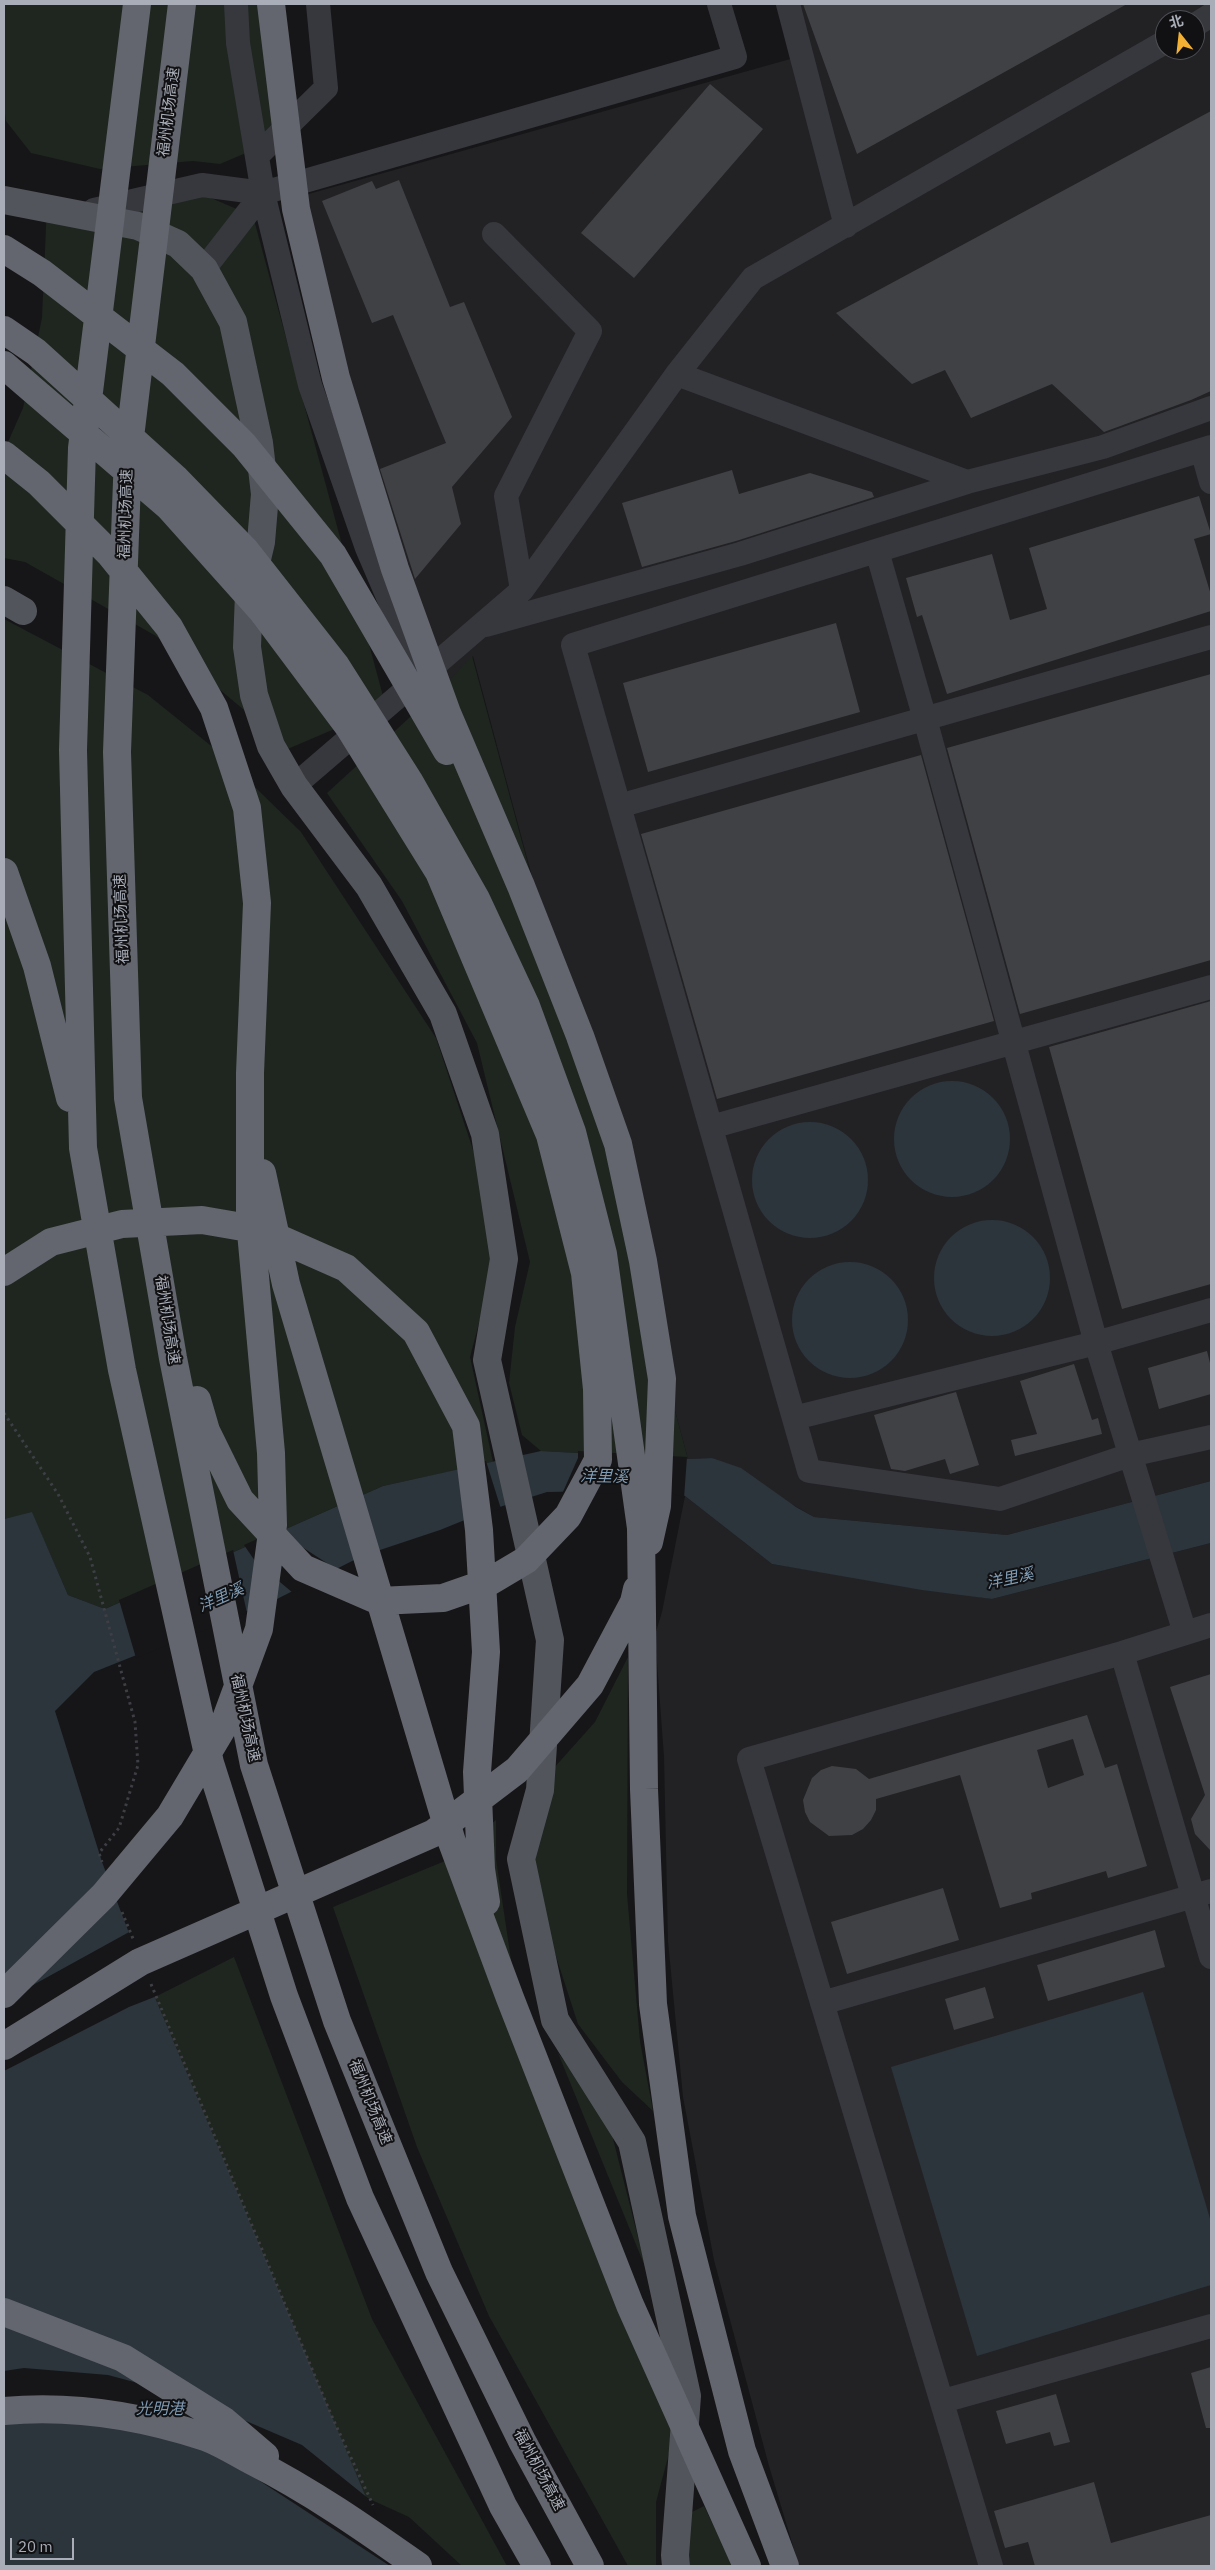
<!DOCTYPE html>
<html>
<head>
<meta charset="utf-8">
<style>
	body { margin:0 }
	#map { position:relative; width:1215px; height:2570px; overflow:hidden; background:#161618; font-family:"IBM Plex Sans","Noto Sans SC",sans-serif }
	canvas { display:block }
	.frame { position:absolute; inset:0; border:5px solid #a8adb8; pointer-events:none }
	.north { position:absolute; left:1155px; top:10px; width:50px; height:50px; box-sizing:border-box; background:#111113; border:1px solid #4d4f55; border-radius:50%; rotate:344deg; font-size:14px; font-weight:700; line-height:20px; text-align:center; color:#a8adb8 }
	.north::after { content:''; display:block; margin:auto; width:18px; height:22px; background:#f2b134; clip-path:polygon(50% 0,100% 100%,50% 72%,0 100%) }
	.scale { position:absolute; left:10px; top:2538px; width:64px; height:22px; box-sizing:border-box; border:2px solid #a8adb8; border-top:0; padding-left:6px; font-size:15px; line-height:18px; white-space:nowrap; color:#a8adb8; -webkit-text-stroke:4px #111113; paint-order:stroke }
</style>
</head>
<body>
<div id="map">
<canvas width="1215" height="2570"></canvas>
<div class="frame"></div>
<div class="north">北</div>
<div class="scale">20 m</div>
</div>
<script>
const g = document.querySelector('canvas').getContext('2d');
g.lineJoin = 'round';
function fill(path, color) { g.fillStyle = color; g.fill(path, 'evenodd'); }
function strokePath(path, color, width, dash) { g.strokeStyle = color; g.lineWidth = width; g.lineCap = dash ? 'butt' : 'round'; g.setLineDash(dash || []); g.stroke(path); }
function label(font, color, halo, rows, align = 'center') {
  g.font = font + ' "IBM Plex Sans","Noto Sans SC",sans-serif'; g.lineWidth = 4; g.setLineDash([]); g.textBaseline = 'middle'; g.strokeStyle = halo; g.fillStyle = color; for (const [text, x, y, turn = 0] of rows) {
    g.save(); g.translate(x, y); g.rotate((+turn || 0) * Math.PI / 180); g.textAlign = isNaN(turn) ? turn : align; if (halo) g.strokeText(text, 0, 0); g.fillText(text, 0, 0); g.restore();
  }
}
fill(new Path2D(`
	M778 4H1211V1481L1007 1535 814 1517 712 1458 688 1459 473 656 444 686 371 473 305 195 794 58ZM1165 20H1195V50H1165Z
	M685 1496 772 1564 992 1599 1211 1543V2566H799L769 2466 714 2260 683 2097 668 1941 664 1757 655 1635 662 1612Z`), '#222225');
fill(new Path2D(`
	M4 4H283L293 133 220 164 193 161 100 169 31 153 6 121 4 107Z
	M190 195 211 198 253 216 386 707 283 751 269 731 156 636 25 562 4 558V451L23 408 42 318 47 205Z
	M4 619 148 695 220 753 301 832 436 1038 488 1195 492 1274 470 1357 493 1462 383 1486 105 1609 68 1595 32 1513 4 1519Z
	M472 656 688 1459 541 1451 522 1435 509 1383 515 1327 530 1262 477 1043 402 901 327 793 444 686Z
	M628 1657 627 1894 640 2041 653 2111 622 2082 578 2024 553 1947 532 1851 544 1779 595 1722Z
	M496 1820V1859L524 2047 676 2436 670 2450 656 2502V2566H628L489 2316 417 2147 333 1907 445 1861Z
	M234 1957 372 2319 507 2566H462L409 2517 365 2497 155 1997Z
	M558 2053 608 2119 646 2269Z
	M704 2506 733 2566H690L686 2515Z`), '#1e261f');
fill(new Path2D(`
	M894 1139a58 58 0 1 1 116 0a58 58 0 1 1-116 0Z
	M752 1180a58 58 0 1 1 116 0a58 58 0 1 1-116 0Z
	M934 1278a58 58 0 1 1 116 0a58 58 0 1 1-116 0Z
	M792 1320a58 58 0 1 1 116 0a58 58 0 1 1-116 0Z
	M541 1451 688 1459 712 1458 741 1468 796 1507 814 1517 1007 1535 1211 1481V1543L992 1599 922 1590 772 1564 685 1496 669 1490 547 1492 487 1511 440 1530 362 1556 277 1599 94 1672 55 1711 102 1862 140 1962 395 2566H4V1519L32 1512 68 1595 105 1609 383 1486Z
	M1143 1992 1211 2222V2285L977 2356 891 2067Z`), '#2c353c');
fill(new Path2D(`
	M578 1451 687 1457 684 1498 669 1492 562 1494 578 1458Z
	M486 1461 501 1509 487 1513 464 1466Z
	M284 1527 296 1543 339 1571 293 1593 255 1561 244 1545Z
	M233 1550 247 1613 136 1658 119 1600Z
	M131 1931 157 1996 129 2007 4 2071V2001Z
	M24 2368 108 2375 190 2397 302 2445 369 2499 397 2566H390L220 2455 115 2418 4 2415V2371Z`), '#161618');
fill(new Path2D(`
	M803 4H1127L857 154Z
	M710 84 763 129 634 278 581 233Z
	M1211 111V391L1191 400 1104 432 1052 384 971 418 945 370 912 384 836 313Z
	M399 180 450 307 464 302 512 417 452 487 461 524 415 579 380 469 446 443 393 315 372 323 322 201 372 181 376 189Z
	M732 470 739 494 810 473 872 492 874 497 736 541 642 567 622 503Z
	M1199 496 1211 534 1194 539 1211 595V611L947 694 922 615 917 617 906 578 992 554 1010 620 1047 609 1029 548Z
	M836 623 860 712 648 772 623 683Z
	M1211 674V960L1020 1014 947 748Z
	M921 755 994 1021 717 1099 641 834Z
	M1211 1001V1284L1122 1309 1049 1047Z
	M1207 1351 1211 1367V1394L1159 1409 1148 1368Z
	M1074 1364 1092 1420 1098 1418 1102 1434 1015 1456 1011 1440 1037 1434 1020 1381Z
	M956 1392 979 1465 950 1474 945 1459 905 1471 891 1469 874 1415Z
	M1211 1674V1851L1195 1834 1191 1819 1205 1795 1170 1687Z
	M1087 1715 1105 1768 1117 1764 1147 1866 1108 1878 1106 1871 1031 1893 1032 1899 1000 1908 960 1775 876 1799V1810L871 1820 863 1829 852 1835 829 1836 810 1822 805 1812 803 1800 812 1778 821 1770 832 1766 856 1769 869 1779ZM1073 1739 1084 1775 1048 1788 1037 1750Z
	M943 1888 959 1940 847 1974 831 1922Z
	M1155 1930 1165 1967 1048 2001 1037 1965Z
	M985 1987 994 2018 954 2030 945 1999Z
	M1211 2367V2428H1206L1191 2373Z
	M1056 2394 1070 2442 1054 2446 1050 2432 1006 2444 996 2411Z
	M1094 2482 1111 2543 1211 2515V2566H1035L1028 2542 1005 2548 994 2511Z`), '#404145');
strokePath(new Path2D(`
	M4 1413 58 1494 90 1557 135 1722 138 1765 119 1828 99 1853 102 1862
	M122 1912 134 1941
	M151 1984 333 2419 373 2505`), '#3d3f44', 3, [2.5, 4]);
strokePath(new Path2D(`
	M236 4 238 43 263 193 310 385 367 548 412 653 419 663
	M788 4 846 226
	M1195 25 1211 15
	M257 156 326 88 318 4
	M94 210 202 185 263 193
	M494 234 590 331 506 496 522 590
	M204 269 263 193 735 57 719 4
	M677 374 967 482 1103 447 1211 408
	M1211 447 573 645 809 1471 1000 1499 1130 1455 1211 1437
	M1202 450 1211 482
	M877 551 925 719 1096 1343 1185 1633
	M486 625 740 554 967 482
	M294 786 522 590 677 374 753 278 1165 42
	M619 806 1211 637
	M711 1127 1211 987
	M794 1418 1096 1343 1211 1310
	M1122 1653 1211 1957
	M822 2003 1211 1891
	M943 2401 1211 2326
	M991 2566 749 1759 1122 1653 1211 1625`), '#37383d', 24);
strokePath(new Path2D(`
	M4 200 138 226 178 244 204 269 233 322 259 443 265 494 261 542 249 593 247 647 254 695 271 746 294 786 369 886 443 1014 485 1134 504 1259 487 1360 550 1640 540 1790 521 1859 555 2020 632 2142 687 2396 675 2555 676 2566
	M4 600 23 611`), '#53555c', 28);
strokePath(new Path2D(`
	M137 4 82 448 73 750 83 1148 122 1370 210 1763 284 1996 360 2198 503 2506 537 2566
	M182 4 128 454 117 752 128 1098 173 1358 254 1765 337 2021 439 2272 522 2441 590 2566
	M271 4 296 209 336 378 395 569 447 713 521 886 580 1036 618 1144 643 1261 662 1379 657 1506 649 1542
	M4 249 42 273 173 374 244 445 333 555 447 751
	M4 330 36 352 175 478 245 550 336 666 409 781 476 899 526 1006 572 1132 603 1254 641 1528 644 1789 653 2004 682 2216 742 2451 785 2566
	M4 365 169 507 263 612 349 727 439 872 550 1135 585 1273 597 1389 598 1460 568 1516 526 1560 489 1582 443 1598 379 1601 303 1568 240 1500 206 1431 197 1400
	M4 455 39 483 109 553 169 627 214 708 247 808 257 903 250 1073V1221L271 1453 273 1525 259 1629 223 1727 170 1816 104 1895 4 1994
	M4 872 37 966 70 1098
	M262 1173 286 1284 452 1842 510 1998 630 2305 747 2566
	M4 1272 51 1242 122 1224 202 1220 260 1230 346 1268 416 1332 466 1426 479 1530 486 1652 477 1772 481 1869 486 1902
	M4 2046 140 1962 434 1833 517 1770 590 1685 634 1602 637 1589
	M4 2312 123 2358 224 2421 265 2456
	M4 2411C71 2405 141 2416 205 2437 221 2443 237 2453 252 2461 311 2491 364 2528 418 2566`), '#63666e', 28);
label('15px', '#a8adb8', '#111113', [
	["福州机场高速",169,112,-83],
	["福州机场高速",126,514,-88],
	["福州机场高速",122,919,-92],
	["福州机场高速",167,1320,81],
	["福州机场高速",245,1718,78],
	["福州机场高速",370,2102,68],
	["福州机场高速",539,2470,62]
]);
label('italic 16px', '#7f9bb3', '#111113', [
	["洋里溪",604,1477,1],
	["洋里溪",1010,1579,-12],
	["洋里溪",221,1598,-24],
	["光明港",160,2409]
]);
</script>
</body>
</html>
